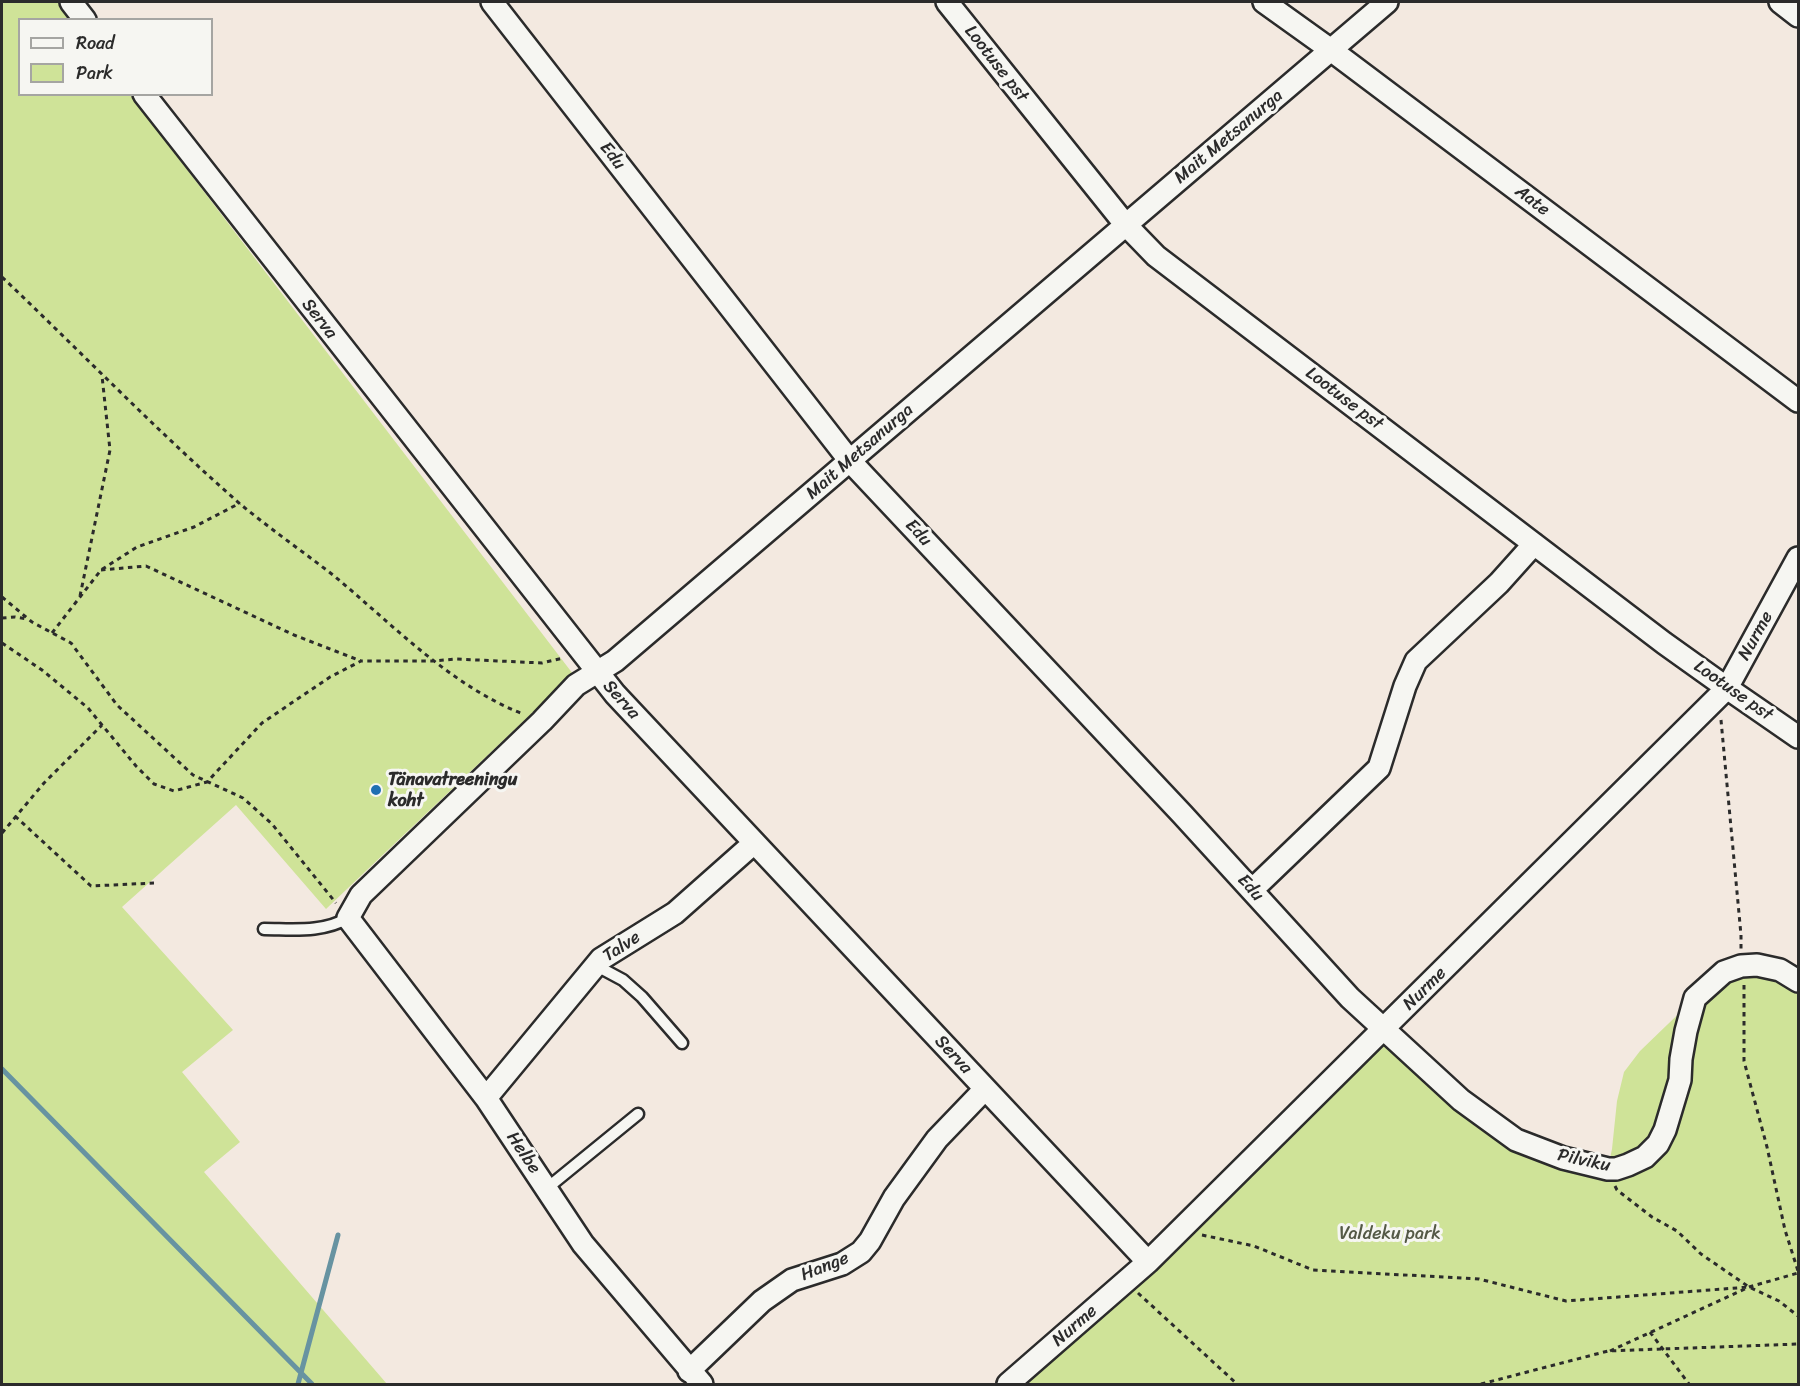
<!DOCTYPE html>
<html>
<head>
<meta charset="utf-8">
<style>
	body { margin:0 }
	#map { position:relative; width:1800px; height:1386px; overflow:hidden; background:#f3e9e0; font-family:Sriracha,sans-serif }
	canvas { display:block }
	.frame { position:absolute; inset:0; border:3px solid #2b2b2b; pointer-events:none }
	.legend { position:absolute; left:18px; top:18px; width:195px; height:78px; box-sizing:border-box; background:#f6f6f2; border:2px solid #a5a5a2; margin:0; padding:8px 10px; list-style:none; font-size:18px; color:#2b2b2b }
	.legend li { display:flex; align-items:center; gap:12px; height:30px }
	.legend b { width:30px; border:2px solid #a5a5a2 }
</style>
</head>
<body>
<div id="map">
<canvas width="1800" height="1386"></canvas>
<div class="frame"></div>
<ul class="legend">
<li><b style="height:8px;background:#f6f6f2"></b>Road</li>
<li><b style="height:16px;background:#cfe398"></b>Park</li>
</ul>
</div>
<script>
const g = document.querySelector('canvas').getContext('2d');
g.lineJoin = 'round';
function fill(path, color) { g.fillStyle = color; g.fill(path, 'evenodd'); }
function strokePath(path, color, width, dash) { g.strokeStyle = color; g.lineWidth = width; g.lineCap = dash ? 'butt' : 'round'; g.setLineDash(dash || []); g.stroke(path); }
function label(font, color, halo, rows, align = 'center') {
  g.font = font + ' Sriracha,sans-serif'; g.lineWidth = 6; g.setLineDash([]); g.textBaseline = 'middle'; g.strokeStyle = halo; g.fillStyle = color; for (const [text, x, y, turn = 0] of rows) {
    g.save(); g.translate(x, y); g.rotate((+turn || 0) * Math.PI / 180); g.textAlign = isNaN(turn) ? turn : align; if (halo) g.strokeText(text, 0, 0); g.fillText(text, 0, 0); g.restore();
  }
}
fill(new Path2D(`
	M2 2H58L72 19 20 20V94L130 95 573 674 326 909 236 805 122 907 233 1030 182 1072 240 1142 204 1172 387 1384H2Z
	M1741 966 1798 981V1384H1008L1385 1029 1516 1140 1608 1168 1612 1149 1617 1101 1624 1072 1640 1051 1695 998Z`), '#cfe398');
strokePath(new Path2D(`
	M2 1069 312 1384
	M298 1384 338 1235`), '#6793a1', 5);
const service = new Path2D(`
	M264 929C293 929 322 933 348 918
	M595 965 623 980 642 997 682 1043
	M546 1189 638 1114`);
const minor = new Path2D(`
	M71 2 85 20
	M492 2 850 461 1182 814 1350 998 1461 1100 1516 1140 1563 1158 1608 1169H1616L1628 1165 1645 1157 1658 1144 1665 1130 1680 1080 1681 1059 1686 1031 1695 998 1724 972 1741 966 1757 965 1780 970 1798 981
	M947 2 1125 224 1156 256 1664 643 1727 688 1798 737
	M1264 2 1331 50 1798 401
	M1780 2 1798 16
	M144 94 615 694 1148 1262
	M1252 890 1379 768 1405 686 1416 661 1499 583 1534 544
	M486 1098 601 959 675 913 754 843
	M689 1371 762 1301 792 1280 842 1264 861 1252 870 1241 894 1198 937 1139 985 1089
	M702 1384 583 1244 486 1098 348 918 361 895 542 721 576 685 615 661 1387 2
	M1008 1384 1148 1262 1727 688 1798 558`);
strokePath(service, '#2b2b2b', 15);
strokePath(minor, '#2b2b2b', 26);
strokePath(new Path2D(`
	M2 277C81 352 157 431 239 503 269 528 302 551 333 575 392 624 451 686 523 714
	M101 570 146 566 294 635 361 661
	M80 596 110 450 102 376
	M2 597 32 622 71 643 117 705 193 775 243 798 272 824 336 903
	M2 618 15 617 27 619
	M52 633 101 570 137 547 194 527 240 503
	M2 643 42 670 88 708 136 766 154 784 174 791 207 782 262 723 330 677 361 661H434L456 659 542 663 563 658
	M1721 720 1741 935V949
	M15 816 91 886 154 883
	M2 833 44 783 102 725
	M1744 985V1061L1767 1147 1785 1230 1798 1271
	M1615 1186 1617 1190 1652 1217 1677 1231 1701 1254 1749 1287 1779 1301 1798 1316
	M1202 1235 1254 1246 1313 1270 1479 1279 1566 1301 1749 1287
	M1138 1293 1237 1384
	M1650 1332 1689 1384
	M1610 1351 1749 1287 1798 1273
	M1481 1384 1608 1351 1798 1344`), '#2b2b2b', 3, [4.5, 4.5]);
strokePath(service, '#f6f6f2', 10);
strokePath(minor, '#f6f6f2', 21);
for (const [x, y, r, color] of [
	[376,790,6,"#1f6fb2"]
]) { const dot = new Path2D(); dot.arc(x, y, r, 0, 2 * Math.PI); g.fillStyle = color; g.fill(dot); strokePath(dot, '#f6f6f2', 2); }
label('18px', '#2b2b2b', '#f6f6f2', [
	["Lootuse pst",996,64,52],
	["Mait Metsanurga",1229,137,-40],
	["Edu",612,156,52],
	["Aate",1532,201,37],
	["Serva",319,319,52],
	["Lootuse pst",1344,399,37],
	["Mait Metsanurga",860,452,-41],
	["Edu",918,533,47],
	["Nurme",1756,636,-61],
	["Lootuse pst",1733,691,35],
	["Serva",621,700,48],
	["Edu",1250,888,48],
	["Talve",622,947,-33],
	["Nurme",1425,989,-45],
	["Serva",953,1055,47],
	["Helbe",523,1153,56],
	["Pilviku",1584,1161,12],
	["Hange",825,1267,-22],
	["Nurme",1075,1326,-41]
]);
label('bold 18px', '#2b2b2b', '#f6f6f2', [
	["Tänavatreeningu",388,780],
	["koht",388,801]
], 'left');
label('18px', '#545946', '#f6f6f2', [
	["Valdeku park",1390,1234]
]);
</script>
</body>
</html>
